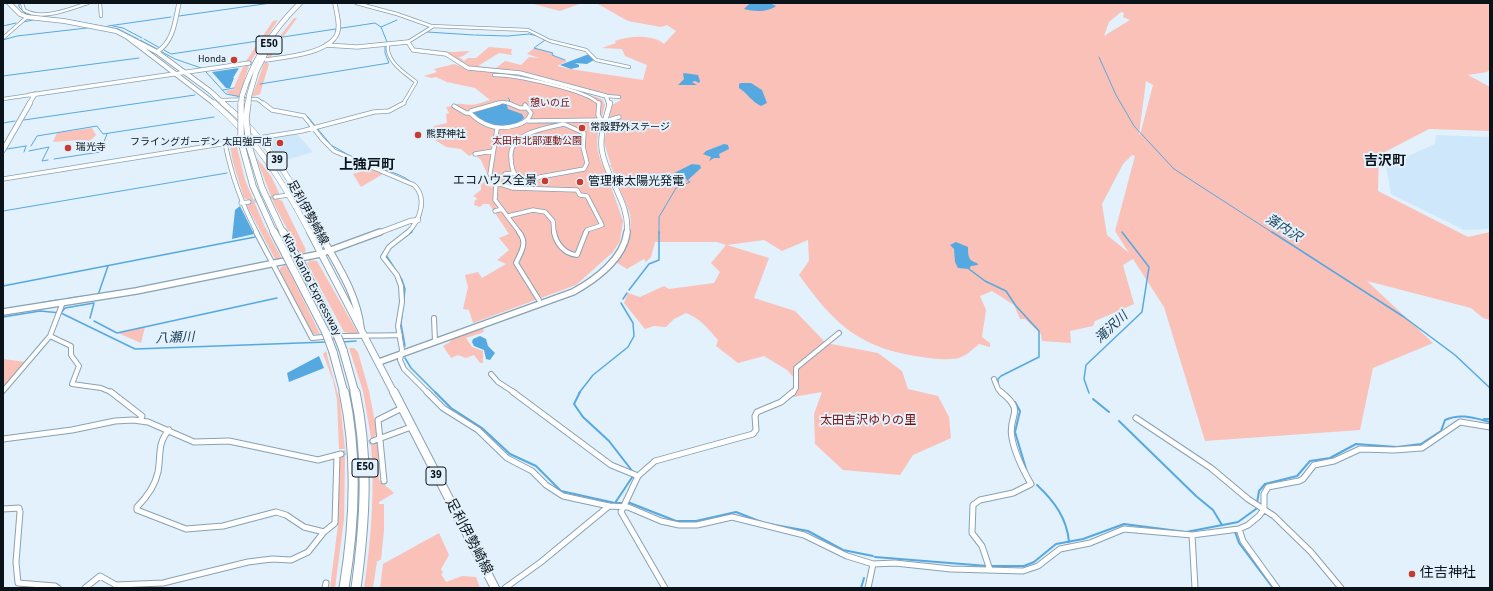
<!DOCTYPE html>
<html>
<head>
<meta charset="utf-8">
<style>
	body { margin:0 }
	#map { position:relative; width:1493px; height:591px; overflow:hidden; background:#e2f1fc; font-family:"Source Sans 3",sans-serif }
	canvas { display:block }
	.frame { position:absolute; inset:0; border:4px solid #0a1319; pointer-events:none }
</style>
</head>
<body>
<div id="map">
<canvas width="1493" height="591"></canvas>
<div class="frame"></div>
</div>
<script>
const g = document.querySelector('canvas').getContext('2d');
g.lineJoin = 'round';
function fill(path, color) { g.fillStyle = color; g.fill(path, 'evenodd'); }
function strokePath(path, color, width, dash) { g.strokeStyle = color; g.lineWidth = width; g.lineCap = dash ? 'butt' : 'round'; g.setLineDash(dash || []); g.stroke(path); }
function label(font, color, halo, rows, align = 'center') {
  g.font = font + ' "Source Sans 3","Noto Sans JP",sans-serif'; g.lineWidth = 4; g.setLineDash([]); g.textBaseline = 'middle'; g.strokeStyle = halo; g.fillStyle = color; for (const [text, x, y, turn = 0] of rows) {
    g.save(); g.translate(x, y); g.rotate((+turn || 0) * Math.PI / 180); g.textAlign = isNaN(turn) ? turn : align; if (halo) g.strokeText(text, 0, 0); g.fillText(text, 0, 0); g.restore();
  }
}
fill(new Path2D(`
	M296 133 313 152 283 161 265 138Z
	M1436 135 1490 137V227L1487 229 1464 230 1391 194 1386 166 1435 144Z`), '#cee7fa');
fill(new Path2D(`
	M530 3H582L560 11Z
	M596 3H1490V69L1487 72 1468 75 1490 87V131L1429 129 1379 155 1378 191 1468 237 1490 232V320L1483 318 1471 308 1367 281 1433 343 1373 368 1360 430 1205 441 1164 307 1133 259 1123 265 1134 304 1095 321 1093 326 1070 331 1071 343 1042 341 1041 334 1025 319H1020L1014 305 992 291 980 296 986 310 982 337 990 343V347L979 344C975 347 971 351 967 354 956 362 935 359 922 357 859 348 835 325 799 275L809 261 808 240 782 251 764 240 727 245 769 258 754 298 795 311 826 343 878 353 902 371 908 389 938 396 949 417 951 438 913 455 900 475 843 470 815 444 814 414 822 392 793 397 794 378 787 370 764 356 738 363 716 346 718 340C708 329 700 318 686 313L674 319 666 327 654 326 645 329 624 303 628 293 640 297 664 286 669 289 714 283 720 272 711 263 726 245 717 242H655L651 257 646 262 644 259 627 269 614 261C628 248 633 233 630 214L611 166 604 167 623 221 620 241 613 252 576 285 473 323 469 310 463 309 468 287 465 275 478 272 482 278 506 264 497 260 509 250 499 238 509 234 489 204H483L480 207 474 205 475 200 478 199 473 196 481 190V185L485 181H489L488 186 493 187 481 160 474 154 469 156 461 149 446 147 429 136 434 126 447 123 446 114 449 113 446 107C452 107 456 103 462 104 475 106 477 104 490 100L475 88 447 82 436 77 431 78 424 76 437 72 434 69 454 64 465 68 509 73 575 90 602 99 605 105C599 130 592 142 603 166L611 165 604 142 612 105 621 100 619 98 603 95 523 73 468 67 452 56 429 50 452 52 470 51 463 56 459 57 464 61 468 58H476L489 47 512 49 511 52 512 55 499 53 478 66 496 68 505 61 521 65 529 57 539 58 527 54 534 48 552 53V55L567 61 557 66 570 69 643 80 647 65 625 56 622 49 602 48 616 43 615 41C629 36 652 34 664 44L676 31 667 25 661 27 628 21ZM1121 12 1124 13 1123 17 1130 20 1104 36 1109 22ZM1146 81 1153 85 1140 135 1139 134ZM1132 155 1135 156 1115 231 1129 253 1107 235 1102 204 1123 164Z
	M294 18H297L281 40 271 57 266 59 277 40Z
	M278 20 251 61H246L273 21Z
	M266 62 269 64 260 94 252 97 264 63Z
	M249 65 239 97 229 94 225 91 235 89 234 87 243 67Z
	M92 128 96 135 85 146H78L80 140 53 142 57 133Z
	M236 143 245 180 264 225 282 259H275L247 206 249 200 244 198 233 162 230 146Z
	M256 157 271 176 279 193 276 198 282 201 306 250 303 255H301L274 204Z
	M369 169 383 174 361 187 353 174Z
	M308 260 317 261 359 335 344 332 307 263 310 261Z
	M285 265 287 267 320 334H313L280 271V268Z
	M145 327 141 343 118 333H119Z
	M483 327 484 332 466 338 472 347 483 351V363H480L474 355 466 358 458 355 451 358 443 346 450 342 452 339Z
	M349 348H354L358 352 369 391 377 433 374 437 371 438 363 391Z
	M326 351 340 402 345 449H339L337 400 333 380 323 354Z
	M3 359 26 362 3 389Z
	M374 444 378 445 379 480 394 493 379 502V504H384V530L381 560 377 561 373 588H364C371 540 375 493 371 445Z
	M343 455H345L344 519 335 588H330L338 525 340 458Z
	M439 533 449 555 441 569 443 573 441 574 446 582 462 576 476 577 480 588H380L383 564Z`), '#f9c1b8');
fill(new Path2D(`
	M750 3H770L776 6C769 12 754 12 744 9Z
	M589 54 594 60 587 64 575 63 579 65V67L571 69 560 65Z
	M239 68 233 78H234L230 88H226L212 72Z
	M684 73 698 75 700 81 699 83 695 81 692 82 697 85H678L684 79 683 74Z
	M741 83H751L762 90 767 103 761 106C752 102 747 93 739 88V84Z
	M500 103H506L508 109 522 114 524 118C509 133 486 127 473 113Z
	M724 144 728 145 729 149 719 154 720 158H714L709 161 711 157 703 154 706 151Z
	M692 164 700 165 701 168 688 180 672 174Z
	M240 206 254 234 232 239 235 210Z
	M956 242 968 247C968 255 968 261 977 263L978 265 971 266 969 269 958 268 955 262 954 249 950 245Z
	M480 336 486 339 488 346 495 353 490 360 486 359 484 350 474 346 472 342 473 339Z
	M319 356 324 368 289 382 287 373Z`), '#56a9e0');
strokePath(new Path2D(`
	M19 3V7L26 14 36 16
	M363 3 378 8
	M40 16 80 22
	M179 16 271 3
	M23 22 33 20
	M89 24 118 29 138 39
	M3 26 16 23
	M108 26 171 17
	M113 26 123 28 142 38
	M427 32 474 35
	M475 35 508 36 529 34 538 36
	M283 37 375 23 381 27
	M144 39 160 48
	M543 39 545 40 534 48 553 53 552 55 565 60
	M3 40 17 36 87 28
	M140 40 157 49
	M387 42 381 27 397 20
	M164 50 171 54 258 41
	M162 52 175 59 204 69
	M1099 57 1116 95 1134 126 1174 169 1273 233
	M206 72 226 94 247 98
	M3 76 139 58
	M260 84 389 63 385 53V45
	M223 90 234 88
	M256 98 265 103
	M508 98 510 100 508 102
	M304 115 308 117 331 145 354 158
	M24 120 195 95
	M3 123 15 121
	M31 146 37 136 97 126 103 134 214 117
	M7 149 26 146
	M29 151 49 147 42 161 48 160
	M24 152 26 146
	M54 159 100 152 107 134
	M378 168C397 173 419 180 423 201
	M3 211 227 173
	M411 233 420 219 423 206
	M659 233V217L676 188 690 182 687 180`), '#56a9e0', 1);
strokePath(new Path2D(`
	M1272 232 1404 317 1455 355 1490 388
	M393 246 412 232
	M386 255 402 280 405 289 401 324 405 346
	M969 269 985 281 1006 291 1016 306 1039 331V357L1001 376 998 379V384
	M3 286 255 237
	M629 290 649 264 659 260V232
	M98 295 108 266
	M70 298 88 296
	M623 299 627 293
	M40 303 58 300
	M61 313 65 308 94 303 90 318
	M3 317 40 311 61 313 135 349 327 342
	M94 321 117 333 277 298
	M342 342 356 341
	M405 358 411 368 436 393
	M579 393 593 375 628 347 634 336 633 323 621 303
	M1089 393 1084 379 1086 365 1142 312 1149 267 1122 232`), '#56a9e0', 1.5);
strokePath(new Path2D(`
	M435 392 451 408 482 428 510 454 536 466 561 491 615 503H630L676 521H696L736 512 764 523 808 531 843 550 873 556
	M580 392 574 404 583 417 609 441 633 472
	M1093 399 1109 412
	M1015 402 1020 411 1015 432 1027 472
	M1484 419H1490
	M1119 421 1196 496 1213 510 1222 525
	M1037 485C1054 501 1067 518 1069 542
	M615 503 633 476
	M1235 532 1239 543 1273 588
	M875 557 987 566
	M991 566H1024L1034 562 1056 544 1083 539 1124 524 1186 532 1238 522 1256 509 1259 491 1265 484 1297 476 1310 461 1330 458 1356 444 1397 447 1421 444 1441 431 1445 420C1461 413 1474 418 1490 422
	M861 588 864 578`), '#56a9e0', 2);
strokePath(new Path2D(`
	M249 202 275 197`), '#c2d0da', 3.5, [3.5, 1.5]);
strokePath(new Path2D(`
	M341 454 373 441`), '#c2d0da', 5, [5, 2.5]);
strokePath(new Path2D(`
	M249 63 266 60`), '#c2d0da', 3.5, [3.5, 2]);
const streetFar3 = new Path2D(`
	M22 3 24 10C42 21 69 9 88 3
	M100 3 101 16
	M356 3 397 14 431 26 528 30 550 41 586 50 596 60 629 67
	M3 38 27 17
	M408 42 432 27
	M388 44C385 61 405 73 416 82L403 104
	M494 75C514 75 588 90 599 104
	M606 96 619 97
	M3 99 30 95
	M221 100 257 99 264 104
	M496 104 503 102 511 104`);
const streetFar2 = new Path2D(`
	M263 103 272 110 304 116 322 139 334 151 414 185C428 198 420 221 407 233
	M499 103 471 111 470 113C484 127 499 131 517 125 524 123 529 120 531 113L525 105
	M508 103 520 108H527
	M599 103 598 115 601 120
	M454 106 466 113H470
	M609 120 619 117
	M528 121 603 120
	M564 124 584 133 583 147 587 163 584 169 540 177 527 182 518 179C513 173 511 166 511 158 508 133 546 128 564 124Z
	M497 129 490 174 494 182 513 188 577 190 580 195 587 196 602 225 587 230 586 233
	M225 143C232 177 241 202 257 233
	M475 154 493 151
	M505 174 514 173
	M3 179 302 131 374 112 389 111 404 103
	M496 183 495 200 520 233
	M275 197 288 195
	M241 203 249 202
	M495 211 502 209
	M508 216 533 210 545 212 553 221 554 233`);
const streetFar1 = new Path2D(`
	M256 232 312 338C341 335 370 336 400 335
	M408 232 389 247 383 257 397 275 401 286 402 302 398 326 402 350 400 360 404 369 428 393
	M519 232C528 243 521 252 516 263L539 300
	M554 232C556 243 564 254 577 255L586 232
	M434 318 435 341
	M50 336 71 346V355L79 366 72 384 101 388 113 393
	M491 374 498 382 515 393
	M994 379 998 389 1002 393
	M3 391 50 336 63 302
	M793 393 796 388V368L839 333`);
const street = new Path2D(`
	M111 392 142 416 140 421
	M427 392 443 408 478 430 507 458 532 471 546 485 563 496 609 506 628 507 661 521 679 525H697L732 517 804 535 847 556 873 564 895 563 951 569 1023 571 1038 566 1060 549 1090 543 1124 529 1192 535 1239 529 1248 525 1259 516 1264 509V494L1268 487 1299 481 1303 479 1314 465 1334 461 1360 449 1394 450 1422 448 1460 422 1490 427
	M513 392 611 465 638 476
	M1136 418 1211 468 1248 499 1274 516 1311 552 1341 588
	M169 430C157 443 161 456 158 472 155 486 147 497 137 507V510L186 529 223 526 276 512 286 515 304 527 324 532
	M3 439 72 430 115 421 133 420 148 422 194 442 229 441 318 460 341 454
	M373 441 411 427
	M384 481 378 420 402 408
	M3 509 19 508 20 512 16 562 18 583 55 586 58 588
	M1239 529 1243 541 1277 588
	M1192 535 1195 588
	M990 570 982 546 972 533 973 505 980 500 1013 493 1031 484C1023 470 1015 455 1012 438 1007 414 1027 413 1001 392
	M85 588 100 576 116 585 163 583 248 562 272 559 291 560 308 552 324 532 335 523 337 455
	M325 588 326 583
	M505 588 541 562 609 506
	M665 588 621 512 638 476 655 461 753 434 756 430 755 416 757 412 781 402 793 392
	M868 588 873 564`);
const secondaryFar2 = new Path2D(`
	M326 45 357 47 408 42 413 50 446 54 468 68 520 73 606 96 609 104
	M157 52C174 41 175 21 179 3
	M266 60C285 57 328 54 337 34 341 25 336 12 335 3
	M30 95 249 63
	M29 104 35 94`);
const secondaryFar1 = new Path2D(`
	M610 103C606 119 599 135 602 151 607 180 630 203 627 233
	M3 150 30 103
	M378 233 410 221 418 220`);
const secondary = new Path2D(`
	M3 312 136 291 320 254 380 232
	M379 362 573 292C595 280 624 259 627 232`);
const primaryFar3 = new Path2D(`
	M9 3 20 14 27 17 64 21 116 31 157 52 210 91 224 104
	M126 36 215 104`);
const primaryFar2 = new Path2D(`
	M214 103C257 139 284 184 310 233
	M223 103C232 111 241 119 250 128 279 158 300 197 319 233`);
const primaryFar1 = new Path2D(`
	M310 232 394 393
	M319 232C336 263 357 293 361 329`);
const primary = new Path2D(`
	M394 392 495 588`);
const highwayFar3 = new Path2D(`
	M242 96C253 59 273 30 300 3
	M249 96 256 72 270 44`);
const highwayFar2 = new Path2D(`
	M241 142 253 186 274 233
	M249 146 262 188 283 233`);
const highwayFar1 = new Path2D(`
	M274 232 286 255
	M283 232 295 254
	M302 265 336 332
	M292 267 326 333
	M343 350 355 393
	M333 352 344 393`);
const highway = new Path2D(`
	M344 392C358 457 355 522 344 588
	M355 392C369 457 365 522 356 588`);
strokePath(streetFar3, '#89a1b2', 4);
strokePath(streetFar2, '#89a1b2', 5);
strokePath(streetFar1, '#89a1b2', 6);
strokePath(street, '#89a1b2', 7);
strokePath(secondaryFar2, '#89a1b2', 5);
strokePath(secondaryFar1, '#89a1b2', 6);
strokePath(secondary, '#89a1b2', 8);
strokePath(primaryFar3, '#89a1b2', 5.5);
strokePath(primaryFar2, '#89a1b2', 6);
strokePath(primaryFar1, '#89a1b2', 8);
strokePath(primary, '#89a1b2', 10);
strokePath(highwayFar3, '#89a1b2', 6);
strokePath(highwayFar2, '#89a1b2', 7);
strokePath(highwayFar1, '#89a1b2', 9);
strokePath(highway, '#89a1b2', 11);
strokePath(streetFar3, '#fff', 2.5);
strokePath(streetFar2, '#fff', 3.5);
strokePath(streetFar1, '#fff', 4);
strokePath(street, '#fff', 5);
strokePath(secondaryFar2, '#fff', 3.5);
strokePath(secondaryFar1, '#fff', 4.5);
strokePath(secondary, '#fff', 5.5);
strokePath(primaryFar3, '#fff', 4);
strokePath(primaryFar2, '#fff', 5);
strokePath(primaryFar1, '#fff', 6);
strokePath(primary, '#fff', 8);
strokePath(highwayFar3, '#fff', 4.5);
strokePath(highwayFar2, '#fff', 5.5);
strokePath(highwayFar1, '#fff', 7);
strokePath(highway, '#fff', 9);
const highwayBridgeFar2 = new Path2D(`
	M241 104 242 96
	M248 104 249 96`);
const highwayBridgeFar1 = new Path2D(`
	M248 103 246 118 249 146
	M241 142V103`);
const highwayBridge = new Path2D(`
	M295 254 302 265
	M286 255 292 267
	M336 332 343 350
	M326 333 333 352`);
strokePath(highwayBridgeFar2, '#89a1b2', 6, []);
strokePath(highwayBridgeFar1, '#89a1b2', 7, []);
strokePath(highwayBridge, '#89a1b2', 9, []);
strokePath(highwayBridgeFar2, '#fff', 4.5);
strokePath(highwayBridgeFar1, '#fff', 5.5);
strokePath(highwayBridge, '#fff', 7);
for (const [x, y, r, color] of [
	[234,60,4,"#c73a2e"],
	[582,128,4,"#c73a2e"],
	[418,135,4,"#c73a2e"],
	[280,143,4,"#c73a2e"],
	[68,148,4,"#c73a2e"],
	[545,181,4,"#c73a2e"],
	[580,182,4,"#c73a2e"],
	[1412,574,4,"#c73a2e"]
]) { const dot = new Path2D(); dot.arc(x, y, r, 0, 2 * Math.PI); g.fillStyle = color; g.fill(dot); strokePath(dot, '#e2f1fc', 1.5); }
label('10px', '#0a1319', '#e2f1fc', [
	["Honda",226,60,"right"],
	["常設野外ステージ",590,128],
	["熊野神社",426,135],
	["フライングガーデン 太田強戸店",272,143,"right"],
	["瑞光寺",76,148]
], 'left');
label('10px', '#7b0b07', '#e2f1fc', [
	["憩いの丘",550,104],
	["太田市北部運動公園",537,142]
]);
for (const [x, y, w] of [
	[269,45,26],
	[277,161,20],
	[365,468,26],
	[436,476,20]
]) { const box = new Path2D(); box.roundRect(x - w / 2, y - 9, w, 18, 3); g.fillStyle = '#e2f1fc'; g.fill(box); strokePath(box, '#0a1319', 1); }
label('bold 11px', '#0a1319', null, [
	["E50",269,45],
	["39",277,161],
	["E50",365,468],
	["39",436,476]
]);
label('12px', '#0a1319', '#e2f1fc', [
	["エコハウス全景",537,181],
	["管理棟太陽光発電",588,182,"left"]
], 'right');
label('12px', '#0a1319', '#e2f1fc', [
	["足利伊勢崎線",307,213,61],
	["Kita-Kanto Expressway",311,285,62]
]);
label('12px', '#7b0b07', '#e2f1fc', [
	["太田吉沢ゆりの里",868,421]
]);
label('italic 13px', '#1c4057', '#e2f1fc', [
	["落内沢",1283,229,33],
	["滝沢川",1112,328,-43],
	["八瀬川",175,339,-2]
]);
label('bold 14px', '#0a1319', '#e2f1fc', [
	["吉沢町",1385,162],
	["上強戸町",367,166]
]);
label('14px', '#0a1319', '#e2f1fc', [
	["足利伊勢崎線",468,537,62]
]);
label('14px', '#0a1319', '#e2f1fc', [
	["住吉神社",1420,574]
], 'left');
</script>
</body>
</html>
